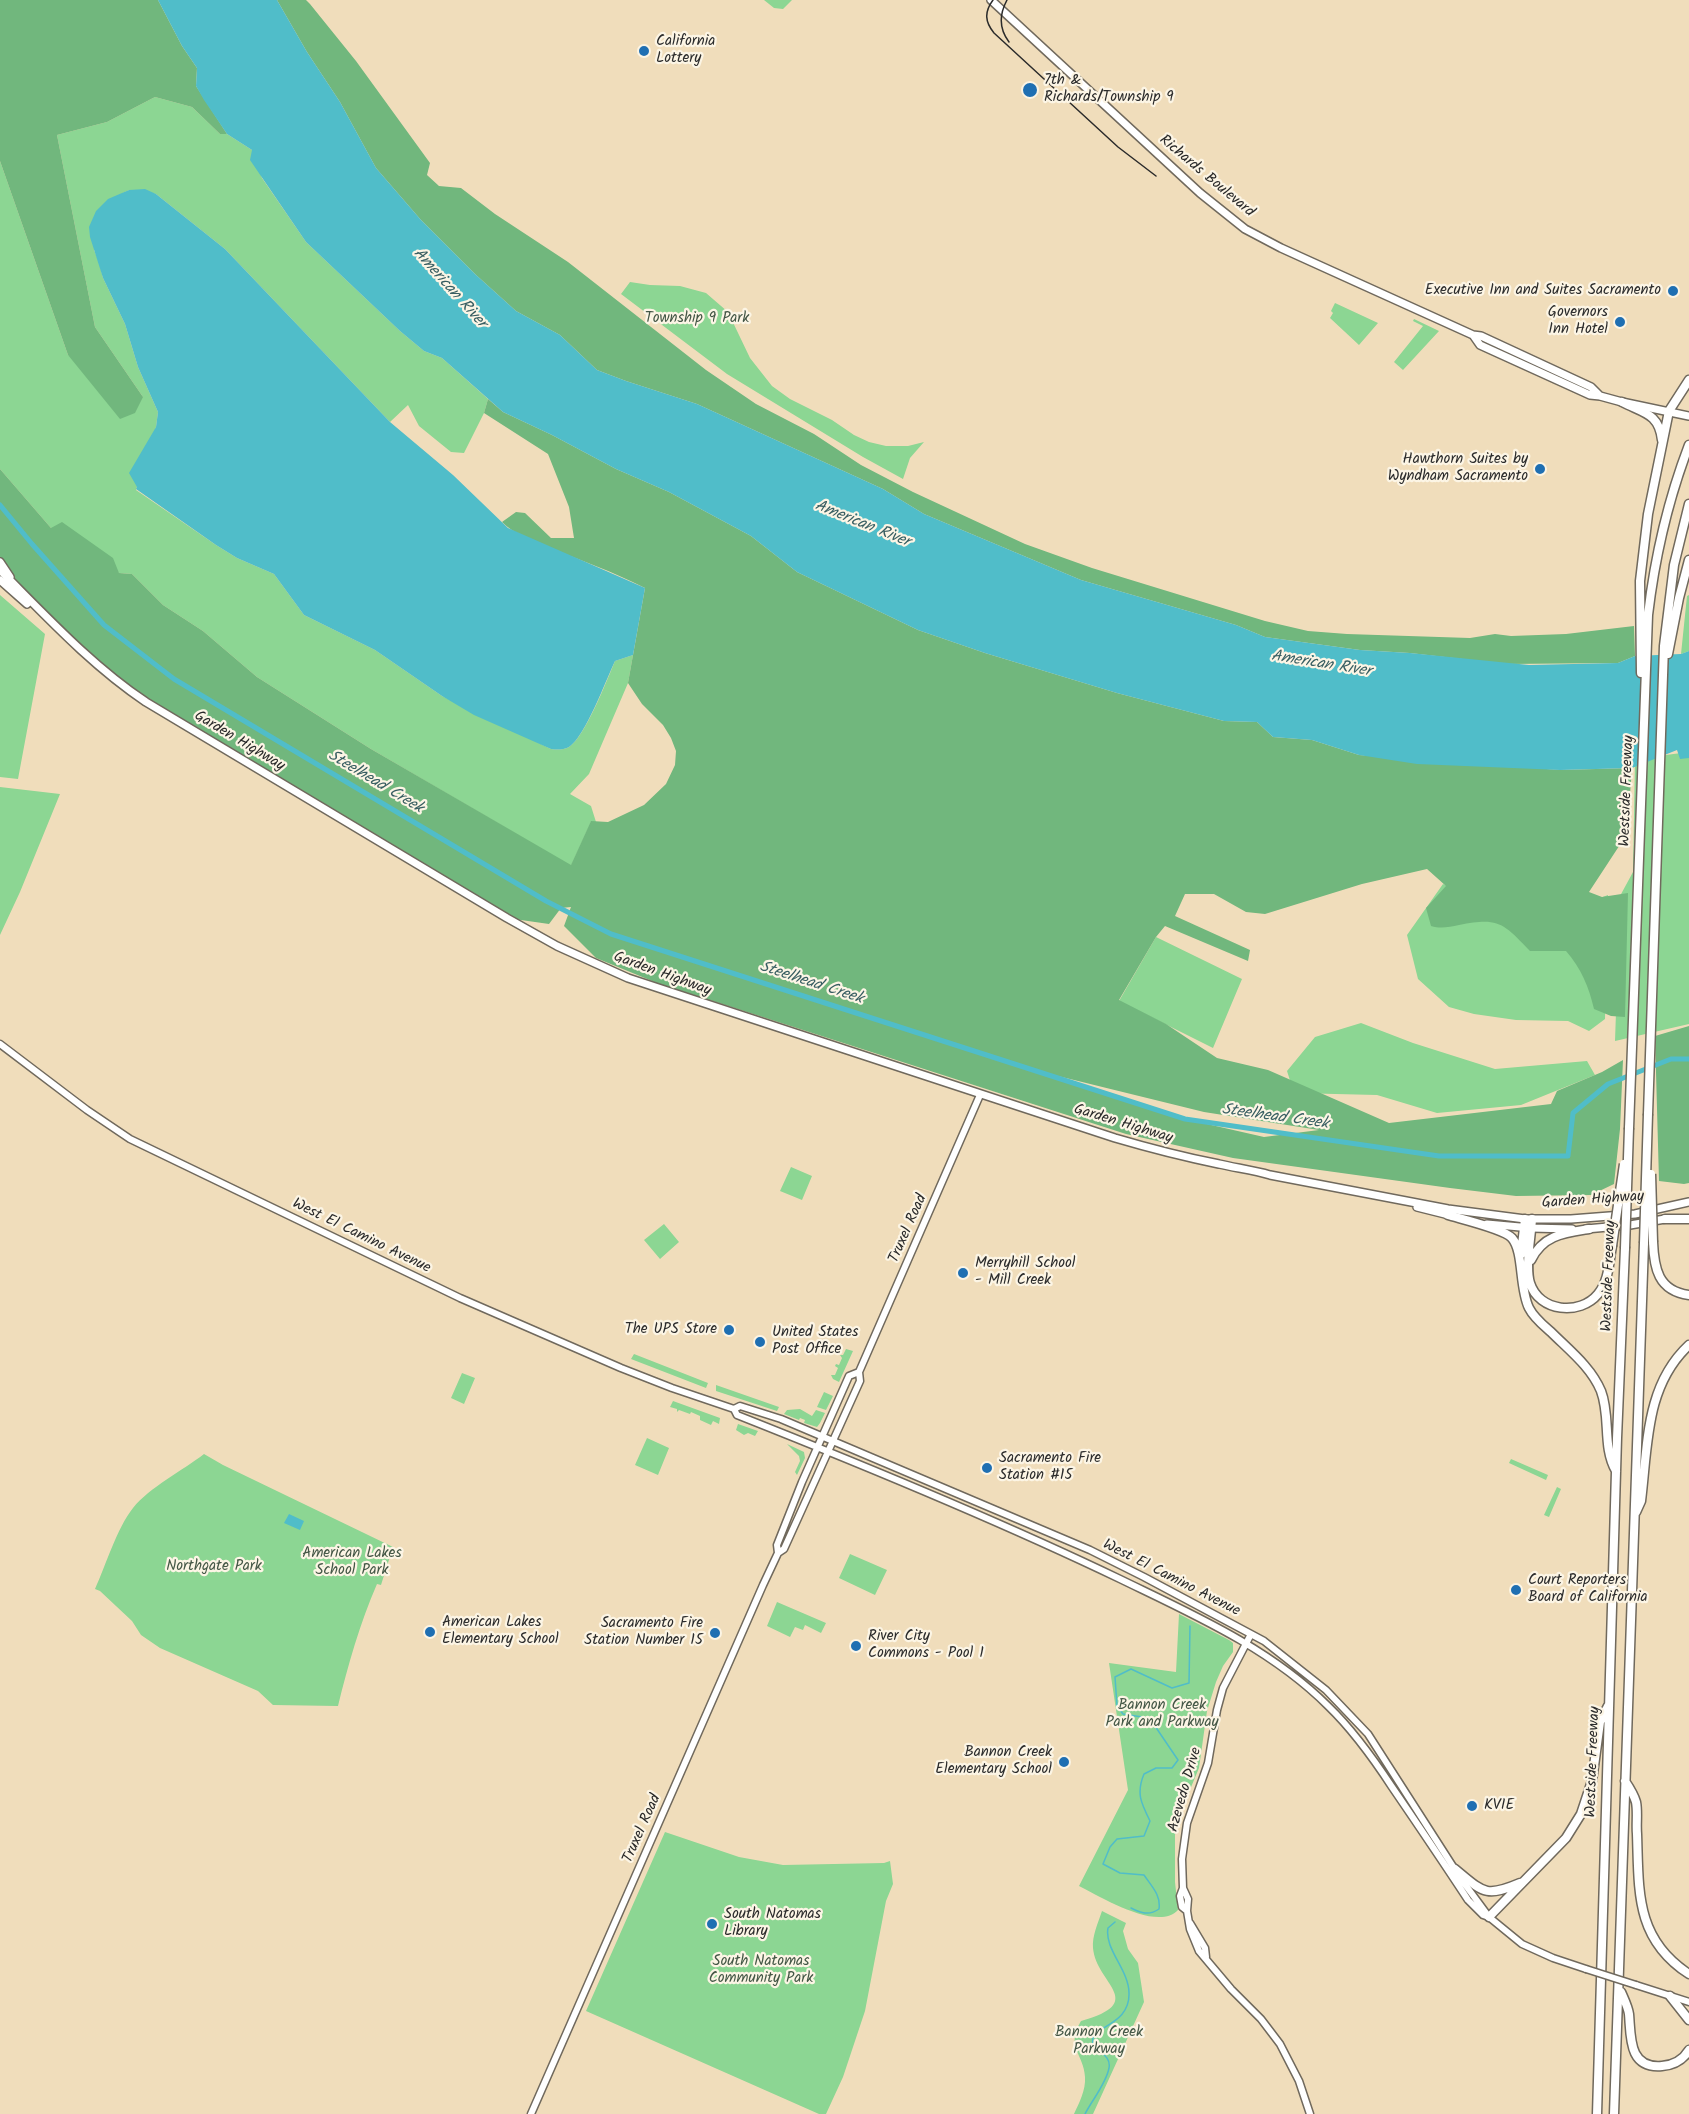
<!DOCTYPE html>
<html>
<head>
<meta charset="utf-8">
<style>
	body { margin:0 }
	canvas { display:block; background:#f0ddbb }
</style>
</head>
<body>
<canvas width="1689" height="2114"></canvas>
<script>
const g = document.querySelector('canvas').getContext('2d');
g.lineJoin = 'round';
function fill(path, color) { g.fillStyle = color; g.fill(path, 'evenodd'); }
function strokePath(path, color, width, dash) { g.strokeStyle = color; g.lineWidth = width; g.lineCap = dash ? 'butt' : 'round'; g.setLineDash(dash || []); g.stroke(path); }
function label(font, color, halo, rows, align = 'center') {
  g.font = font + ' Kalam,sans-serif'; g.lineWidth = 4.5; g.setLineDash([]); g.textBaseline = 'middle'; g.strokeStyle = halo; g.fillStyle = color; for (const [text, x, y, turn = 0] of rows) {
    g.save(); g.translate(x, y); g.rotate((+turn || 0) * Math.PI / 180); g.textAlign = isNaN(turn) ? turn : align; if (halo) g.strokeText(text, 0, 0); g.fillText(text, 0, 0); g.restore();
  }
}
fill(new Path2D(`
	M764 0H792L783 9 774 8Z
	M155 97 192 107 220 134H227L252 150 262 178 306 242 400 331 424 351 442 358 488 399 484 413 464 453 451 452 419 426 408 405 390 422 225 249 156 194 129 190 123 193 94 250 99 262 103 278 125 324 138 367 158 412 156 427 136 490 216 545 237 558 274 574 304 615 375 650 442 696 551 749C557 750 563 750 569 747 585 737 607 680 615 661L633 655 628 683 589 774 570 794 591 806 596 822H591L571 866 371 749 257 677 203 631 163 605 132 574 119 573 51 528 0 469V161L68 355 143 397 95 327 57 135 107 122Z
	M630 282 650 285 680 286 706 293 728 312 750 358 772 386 790 399 832 420 854 435 869 442 886 446H908L924 442 910 458 903 479 863 457 727 374 621 294Z
	M1335 303 1378 323 1359 345 1330 318 1333 313 1331 311Z
	M1414 319 1439 331 1403 370 1394 362 1423 326 1413 321Z
	M0 595 45 634 18 779 0 777Z
	M1689 595V651L1681 654 1687 596Z
	M1689 752V1024L1615 1041 1620 896 1633 872 1635 759Z
	M0 787 60 794 20 892 0 935Z
	M1443 884 1490 905 1544 919 1608 895 1605 1019 1589 1031 1568 1021 1516 1020 1474 1014 1449 1007 1418 979 1407 935Z
	M1156 937 1242 979 1213 1048 1119 1001Z
	M1361 1023 1413 1043 1495 1069 1587 1061 1595 1075 1521 1105 1437 1113 1377 1095 1294 1093 1287 1071 1315 1037Z
	M791 1167 812 1176 802 1200 780 1191Z
	M664 1224 679 1242 660 1259 644 1240Z
	M846 1349 853 1351 839 1382 833 1379 831 1375H835L838 1368 835 1366 836 1364 839 1365 842 1358 840 1355H843Z
	M634 1354 708 1383 706 1388 631 1359Z
	M462 1373 475 1378 464 1404 451 1398Z
	M716 1385 779 1407 777 1411 716 1391Z
	M824 1392 833 1396 826 1410 817 1407Z
	M673 1401 720 1418 719 1424 713 1421 711 1425 700 1420V1416L691 1412 690 1414 679 1410 677 1412V1409L670 1407Z
	M800 1409 812 1416 816 1410 825 1413 820 1423 817 1427 804 1423 805 1420 800 1418 799 1420 784 1414 787 1410Z
	M738 1424 758 1431 755 1436 748 1433 744 1435 736 1430Z
	M647 1438 669 1448 658 1475 635 1465Z
	M787 1444 804 1452 805 1458 797 1475 795 1472 800 1461 799 1456Z
	M204 1454 223 1465 393 1547 381 1585 377 1584C360 1623 348 1665 338 1706L273 1705 258 1691 160 1648 141 1635 132 1621 100 1591 95 1589C106 1565 117 1528 133 1508 150 1487 182 1471 204 1454Z
	M1511 1459 1548 1475 1546 1480 1509 1463Z
	M1557 1487 1561 1489 1549 1517 1544 1515Z
	M850 1554 887 1570 875 1595 839 1578Z
	M777 1602 826 1623 821 1633 805 1625 803 1630 795 1627 790 1637 767 1626Z
	M1179 1614 1229 1640 1233 1643V1652L1223 1666 1216 1682 1207 1711 1199 1768 1179 1816 1175 1835V1882L1178 1910C1158 1932 1101 1897 1079 1886L1128 1790 1109 1663 1176 1672Z
	M665 1832 739 1857 783 1865 884 1863 890 1861 893 1884 886 1901 865 2011 843 2077 826 2114H819L586 2011Z
	M1102 1911 1126 1923 1123 1931 1128 1949 1138 1963 1144 2002 1093 2114H1074C1079 2103 1086 2090 1085 2077 1084 2054 1065 2047 1081 2021 1149 2002 1096 1984 1093 1948 1092 1936 1098 1923 1102 1911Z`), '#8cd693');
fill(new Path2D(`
	M0 0H158L182 46 197 68 196 86 227 134H220L192 107 155 97 107 122 57 135 95 327 143 397 135 413 120 419 68 355 0 161Z
	M277 0H306L310 4 356 61 430 163 427 175 439 186 461 188 495 214 568 262 706 370 756 404 814 434 861 465 913 492 1025 544 1092 568 1265 621 1308 631 1347 634 1470 638 1495 634 1511 636 1566 634 1634 626 1635 656 1618 663 1506 664 1410 653 1360 650 1265 637 1236 625 1081 580 924 514 883 489 697 404 626 381 597 370 560 335 516 311 475 274 421 220 376 168 340 102 307 52Z
	M488 399 503 412 552 435 616 469 669 492 751 536 797 572 918 630 985 653 1117 693 1224 721 1257 722 1273 737 1312 740 1359 755 1560 770 1632 768 1627 834 1589 892 1602 897 1628 893 1625 1017 1611 1016 1594 1009C1589 987 1581 968 1566 951H1530C1503 923 1499 917 1459 925 1449 927 1441 929 1431 926L1426 908 1446 886 1427 869 1362 884 1265 914 1246 912 1214 894H1185L1175 916 1250 950 1248 961 1165 926 1156 937 1119 1000 1166 1024 1217 1058 1268 1070 1389 1123 1551 1104 1557 1091 1602 1072 1623 1060 1620 1129 1614 1184 1591 1195 1516 1196 1450 1188 1233 1158 1126 1134 657 983 596 958 564 926 571 907 561 908 549 924 507 918 175 720 102 668 0 565V469L51 528 62 522 113 558 119 573 132 574 163 605 203 631 257 677 371 749 571 865 591 821 608 822 644 805 666 784 675 765 676 751 671 738 663 725 642 704 628 683 645 588C614 572 579 560 546 546 531 540 514 534 502 522L516 512 525 513 551 538H574L569 507 548 454 484 413ZM1009 1064 1204 1112 1319 1130 1264 1137 1185 1119Z
	M1689 1026V1183L1684 1184 1659 1181 1655 1036Z`), '#71b77d');
fill(new Path2D(`
	M158 0H277L307 52 340 102 376 168 421 220 475 274 516 311 560 335 597 370 626 381 697 404 883 489 924 514 1081 580 1236 625 1265 637 1360 650 1410 653 1529 665 1618 663 1635 656 1681 654 1689 651V758L1680 759 1677 750 1632 768 1560 770 1417 764 1359 755 1312 740 1273 737 1257 722 1224 721 1117 693 985 653 918 630 797 572 751 536 669 492 616 469 552 435 503 412 442 358 424 351 400 331 306 242 250 160 252 150 227 134 204 100 196 86 197 68 182 46Z
	M145 189 156 194 225 249 390 422 453 475 508 528 645 588 633 655 615 661C606 680 585 737 569 747 563 750 557 750 551 749L474 715 442 696 375 650 304 615 274 574 237 558 216 545 136 489 137 487 129 473 156 427 158 412 138 367 125 324 103 278 90 237 89 227 96 211 108 199 129 190Z
	M289 1514 304 1521 300 1530 284 1523Z`), '#50bdc9');
strokePath(new Path2D(`
	M1131 1908C1141 1913 1149 1916 1159 1909 1161 1895 1152 1887 1144 1875L1120 1873 1103 1864 1110 1847 1117 1839 1144 1836 1150 1821C1141 1803 1136 1793 1144 1774L1156 1768H1172L1178 1760 1157 1729 1142 1717 1123 1714 1117 1706 1115 1677 1131 1669 1172 1688 1189 1683 1190 1626
	M1085 2114C1092 2100 1106 2084 1109 2068 1112 2052 1089 2051 1093 2038 1098 2025 1130 2023 1129 1993 1129 1970 1104 1949 1108 1928L1115 1922`), '#50bdc9', 1.5);
strokePath(new Path2D(`
	M0 505 32 544 104 625 174 679 546 901 611 934 1185 1119 1439 1156H1568L1573 1113 1608 1084 1671 1059H1689`), '#50bdc9', 5);
const secondary = new Path2D(`
	M0 1044 87 1110 130 1139 460 1298 621 1368 672 1388 734 1409 737 1415C866 1466 995 1519 1120 1579 1192 1614 1270 1648 1328 1706 1353 1730 1373 1758 1392 1787 1418 1825 1443 1862 1468 1900L1483 1915 1489 1917
	M734 1409 740 1406 781 1419 1090 1550 1144 1577 1264 1641 1326 1690 1368 1734 1461 1879 1489 1917 1522 1944 1553 1958 1586 1969
	M778 1553 777 1545 802 1482 849 1376 859 1372
	M1183 1888 1188 1899 1187 1911 1190 1929 1199 1951 1231 1989 1261 2019 1280 2044 1299 2081 1310 2114
	M1187 1911 1182 1907 1180 1896 1183 1888 1182 1859 1187 1823 1208 1763 1217 1710 1223 1688 1251 1634
	M1190 1923 1205 1948 1206 1957
	M1636 1985 1689 2002
	M531 2114 763 1585 778 1553 784 1549 860 1381 859 1372 980 1095`);
const primary = new Path2D(`
	M991 0 1200 193 1245 229 1281 248 1473 335 1481 336 1591 387 1600 396
	M1473 335 1480 345 1590 395 1600 396 1622 402 1689 416
	M0 562 10 577
	M0 570C46 616 91 665 146 702L507 918 557 946 628 978 1115 1138C1149 1148 1184 1157 1219 1164 1236 1168 1253 1170 1270 1175L1448 1209 1525 1219H1571L1635 1214 1689 1202
	M0 580 27 604
	M1417 1207 1453 1216
	M1487 1224 1531 1228 1572 1229
	M1586 1229 1630 1225 1665 1219`);
const highway = new Path2D(`
	M1622 402C1643 413 1659 413 1662 440
	M1668 654 1679 598 1689 560
	M1641 673 1640 581 1648 514 1669 411 1689 380
	M1648 1114 1664 646 1674 565 1689 504
	M1629 1128 1648 615C1655 556 1668 500 1689 445
	M1448 1215C1461 1219 1504 1229 1512 1238 1524 1252 1519 1288 1529 1308 1534 1318 1543 1325 1551 1332 1569 1350 1591 1367 1601 1391 1611 1417 1602 1447 1616 1471
	M1532 1219C1531 1237 1525 1267 1530 1283 1539 1312 1580 1316 1598 1294 1609 1281 1609 1262 1612 1246
	M1665 1219H1689
	M1653 1242C1654 1268 1658 1291 1689 1295
	M1521 1254 1525 1219
	M1531 1260C1543 1235 1564 1233 1589 1229
	M1636 1512 1641 1501C1648 1445 1645 1386 1689 1345
	M1625 1781C1629 1787 1634 1795 1636 1802 1638 1812 1636 1824 1637 1834 1639 1891 1635 1939 1689 1974
	M1455 1869C1483 1892 1485 1898 1520 1883
	M1489 1917 1566 1838 1581 1814 1592 1781 1600 1722 1608 1706
	M1621 1992C1624 1999 1628 2007 1629 2014 1631 2036 1628 2069 1662 2066 1673 2065 1683 2060 1689 2050
	M1670 1996 1689 2020
	M1597 2114 1617 1438 1625 1248
	M1614 2114 1644 1243`);
strokePath(secondary, '#70695d', 9);
strokePath(primary, '#70695d', 10);
strokePath(highway, '#70695d', 11);
strokePath(secondary, '#fff', 6);
strokePath(primary, '#fff', 7);
strokePath(highway, '#fff', 8);
strokePath(new Path2D(`
	M993 0C984 12 985 22 994 33L1118 147 1156 176
	M1007 0C999 15 999 29 1009 42`), '#2b2b2b', 1.5);
const secondaryBridge = new Path2D(`
	M1586 1969 1636 1985`);
const highwayBridge = new Path2D(`
	M1651 1174 1653 1242
	M1644 1243 1648 1114
	M1612 1246 1624 1164
	M1625 1248 1629 1128`);
strokePath(secondaryBridge, '#70695d', 9, []);
strokePath(highwayBridge, '#70695d', 11, []);
strokePath(secondaryBridge, '#fff', 6);
strokePath(highwayBridge, '#fff', 8);
for (const [x, y, r, color] of [
	[644,51,6,"#1f6fb2"],
	[1030,90,8,"#1f6fb2"],
	[1673,291,6,"#1f6fb2"],
	[1620,322,6,"#1f6fb2"],
	[1540,469,6,"#1f6fb2"],
	[963,1273,6,"#1f6fb2"],
	[729,1330,6,"#1f6fb2"],
	[760,1342,6,"#1f6fb2"],
	[987,1468,6,"#1f6fb2"],
	[1516,1590,6,"#1f6fb2"],
	[430,1632,6,"#1f6fb2"],
	[715,1633,6,"#1f6fb2"],
	[856,1646,6,"#1f6fb2"],
	[1064,1762,6,"#1f6fb2"],
	[1472,1806,6,"#1f6fb2"],
	[712,1924,6,"#1f6fb2"]
]) { const dot = new Path2D(); dot.arc(x, y, r, 0, 2 * Math.PI); g.fillStyle = color; g.fill(dot); strokePath(dot, '#fcf5e5', 2); }
label('15px', '#2b2b2b', '#fcf5e5', [
	["California",656,42],
	["Lottery",656,59],
	["7th &",1044,81],
	["Richards/Township 9",1044,98],
	["Executive Inn and Suites Sacramento",1661,291,"right"],
	["Governors",1608,313,"right"],
	["Inn Hotel",1608,330,"right"],
	["Hawthorn Suites by",1528,460,"right"],
	["Wyndham Sacramento",1528,477,"right"],
	["Merryhill School",975,1264],
	["- Mill Creek",975,1281],
	["The UPS Store",717,1330,"right"],
	["United States",772,1333],
	["Post Office",772,1350],
	["Sacramento Fire",999,1459],
	["Station #15",999,1476],
	["Court Reporters",1528,1581],
	["Board of California",1528,1598],
	["American Lakes",442,1623],
	["Elementary School",442,1640],
	["Sacramento Fire",703,1624,"right"],
	["Station Number 15",703,1641,"right"],
	["River City",868,1637],
	["Commons - Pool 1",868,1654],
	["Bannon Creek",1052,1753,"right"],
	["Elementary School",1052,1770,"right"],
	["KVIE",1484,1806],
	["South Natomas",724,1915],
	["Library",724,1932]
], 'left');
label('15px', '#2b2b2b', '#fcf5e5', [
	["Richards Boulevard",1206,177,40],
	["Garden Highway",239,742,31],
	["Westside Freeway",1628,791,-88],
	["Garden Highway",662,975,20],
	["Garden Highway",1123,1125,17],
	["Garden Highway",1593,1201,-4],
	["Truxel Road",909,1229,-66],
	["West El Camino Avenue",361,1237,26],
	["Westside Freeway",1610,1276,-88],
	["West El Camino Avenue",1171,1579,27],
	["Westside Freeway",1594,1762,-88],
	["Azevedo Drive",1186,1790,-74],
	["Truxel Road",643,1829,-66]
]);
label('15px', '#435645', '#fcf5e5', [
	["Township 9 Park",697,319],
	["American Lakes",352,1554],
	["School Park",352,1571],
	["Northgate Park",214,1567],
	["Bannon Creek",1162,1706],
	["Park and Parkway",1162,1723],
	["South Natomas",761,1962],
	["Community Park",761,1979],
	["Bannon Creek",1099,2033],
	["Parkway",1099,2050]
]);
label('italic 16px', '#385e62', '#fcf5e5', [
	["American River",449,289,48],
	["American River",862,525,22],
	["American River",1321,665,9],
	["Steelhead Creek",375,783,31],
	["Steelhead Creek",811,984,18],
	["Steelhead Creek",1275,1118,8]
]);
</script>
</body>
</html>
